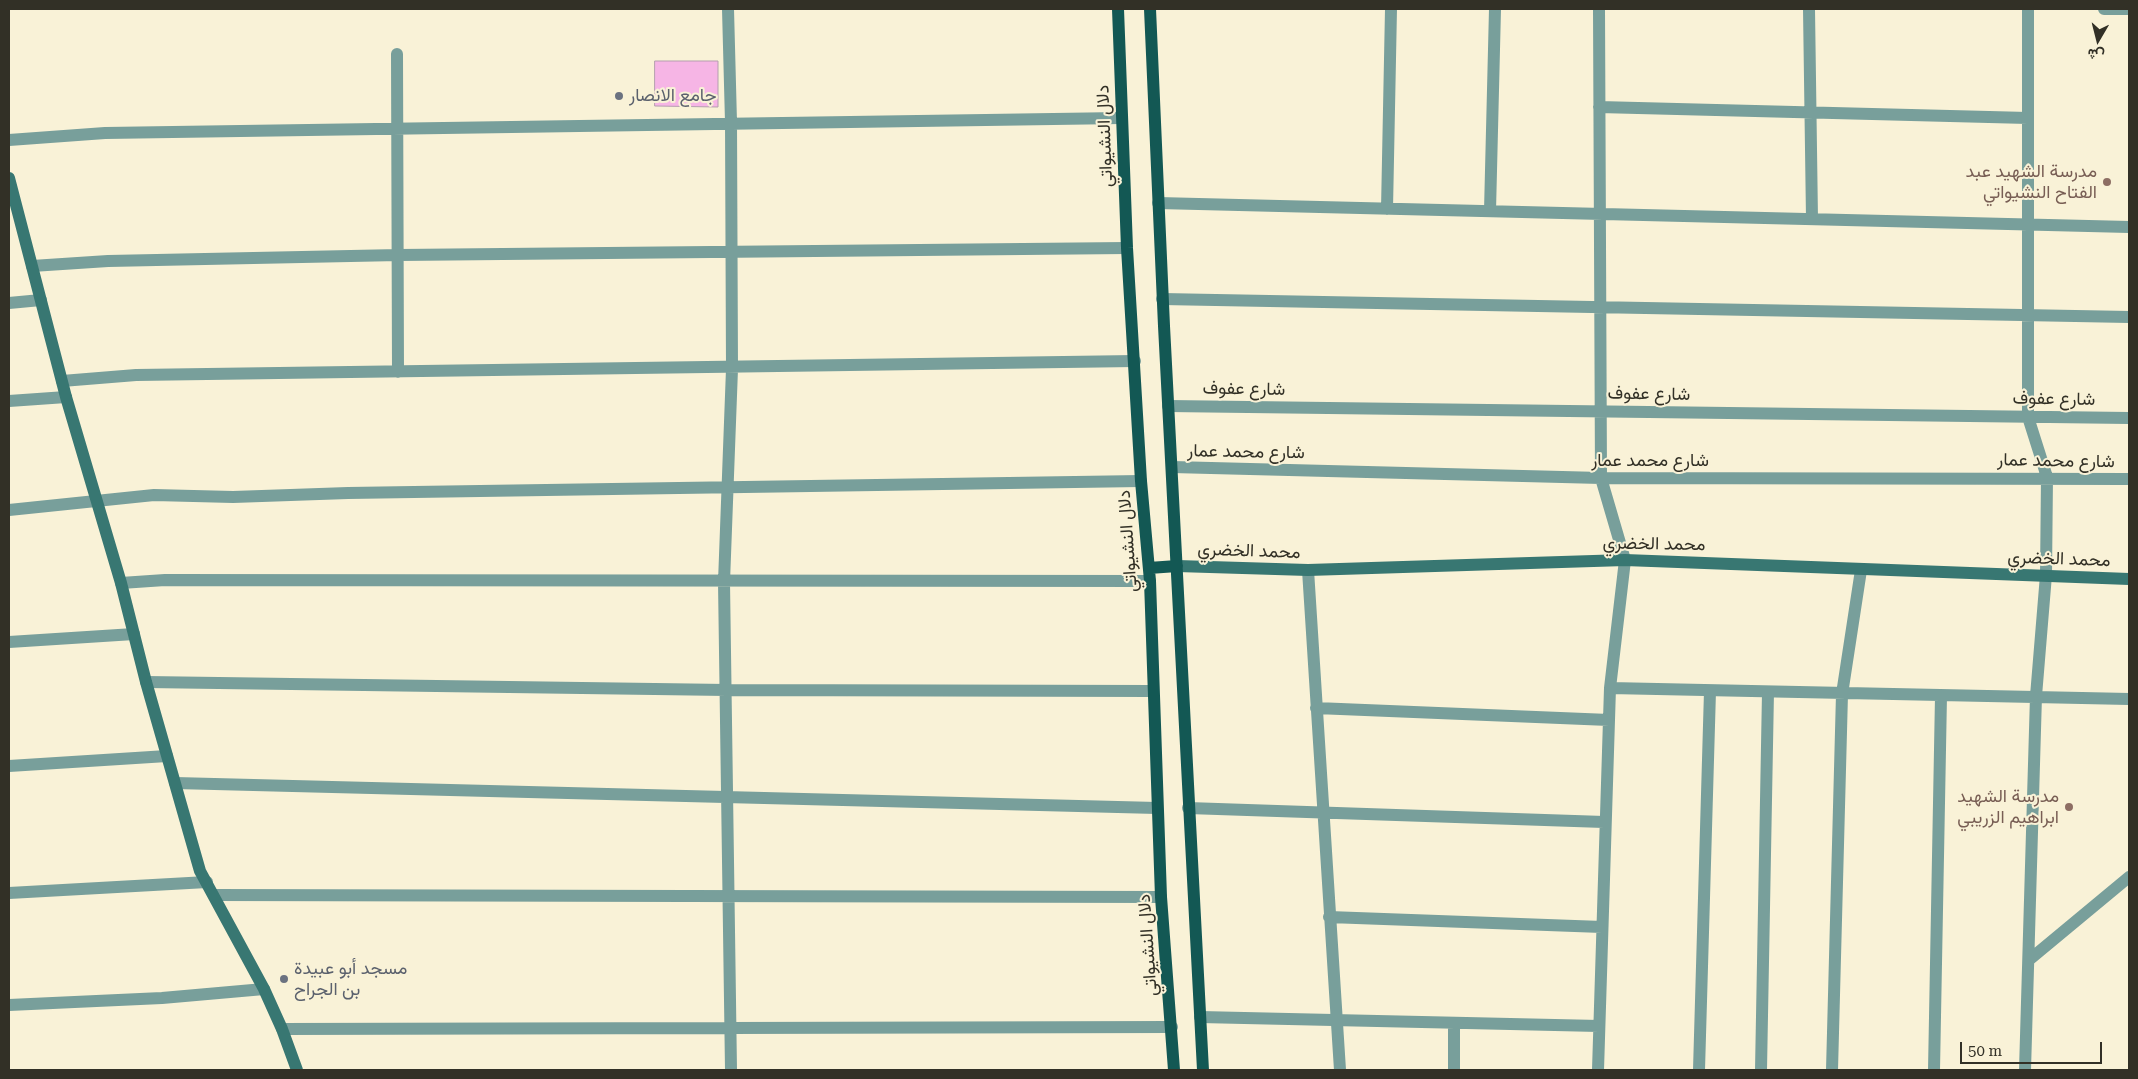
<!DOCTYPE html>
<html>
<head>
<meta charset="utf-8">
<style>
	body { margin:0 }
	#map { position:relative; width:2138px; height:1079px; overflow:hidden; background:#f9f2d7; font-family:"Roboto Serif",Vazirmatn,serif }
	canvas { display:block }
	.frame { position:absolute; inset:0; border:10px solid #323026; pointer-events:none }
	.north { position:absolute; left:2073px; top:15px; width:50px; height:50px; -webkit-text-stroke:4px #f9f2d7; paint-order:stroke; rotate:188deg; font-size:14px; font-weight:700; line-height:20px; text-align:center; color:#323026 }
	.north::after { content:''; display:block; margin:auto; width:18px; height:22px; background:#323026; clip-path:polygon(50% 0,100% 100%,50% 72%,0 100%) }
	.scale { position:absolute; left:1960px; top:1042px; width:142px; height:22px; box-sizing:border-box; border:2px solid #323026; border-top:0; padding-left:6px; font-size:15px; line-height:18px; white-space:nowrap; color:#323026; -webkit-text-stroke:4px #f9f2d7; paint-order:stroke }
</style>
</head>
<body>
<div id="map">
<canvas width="2138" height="1079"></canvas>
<div class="frame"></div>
<div class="north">ش</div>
<div class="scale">50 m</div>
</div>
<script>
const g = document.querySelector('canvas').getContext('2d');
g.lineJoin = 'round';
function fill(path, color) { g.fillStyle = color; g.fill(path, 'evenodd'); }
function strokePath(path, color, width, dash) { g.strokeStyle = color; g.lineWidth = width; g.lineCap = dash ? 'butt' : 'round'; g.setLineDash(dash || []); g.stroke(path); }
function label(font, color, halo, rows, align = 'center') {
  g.font = font + ' "Roboto Serif",Vazirmatn,serif'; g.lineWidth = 4; g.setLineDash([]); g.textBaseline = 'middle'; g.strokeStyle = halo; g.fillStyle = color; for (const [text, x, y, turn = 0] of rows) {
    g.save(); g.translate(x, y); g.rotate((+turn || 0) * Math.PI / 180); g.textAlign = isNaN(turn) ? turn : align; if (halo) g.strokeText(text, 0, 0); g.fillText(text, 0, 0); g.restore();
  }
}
const building = new Path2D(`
	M655 61H718V107L655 106Z`);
fill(building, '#f6b5e5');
strokePath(building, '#b59eaf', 1);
strokePath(new Path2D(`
	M728 9 731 122 732 369 724 582 731 1070
	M1809 9 1812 219
	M2104 9H2129
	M397 54 398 372
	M1599 107 2028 118
	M9 140 105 133 1121 118
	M1158 203 2129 227
	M1387 209 1391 9
	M1490 211 1495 9
	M32 266 108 261 399 255 1127 248
	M1162 299 2129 317
	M9 303 41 300
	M62 381 136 375 1135 361
	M9 401 66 397
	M1168 406 2129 418
	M1172 467 1601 478 2129 479
	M9 510 154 495 233 497 348 493 1141 481
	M1308 570 1340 1070
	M121 583 165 580 1150 581
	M9 642 134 634
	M146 682 727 690 1152 691
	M1610 688 2129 699
	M1316 708 1609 720
	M9 766 167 756
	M175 783 1157 808
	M1188 808 1604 822
	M9 893 207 882
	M214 895 1161 897
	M1329 917 1602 927
	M2029 960 2129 877
	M9 1005 162 998 264 989
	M1200 1017 1599 1026
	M282 1029 1172 1027
	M1454 1070V1023
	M1598 1070 1610 688 1625 560 1601 478 1599 9
	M1699 1070 1710 691
	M1761 1070 1768 692
	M1832 1070 1842 694 1861 570
	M1934 1070 1941 696
	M2025 1070 2036 696 2046 575 2047 477 2028 417V9`), '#789f9b', 12);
strokePath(new Path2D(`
	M9 178 66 397 121 583 146 682 200 871 264 989 282 1029 297 1070
	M1177 566 1308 570 1625 560 2129 579`), '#387772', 12);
strokePath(new Path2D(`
	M1118 9 1127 248 1141 481 1150 581 1161 897 1174 1070
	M1150 9 1164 326 1203 1070
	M1149 568 1177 566`), '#135854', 12);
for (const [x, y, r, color] of [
	[619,96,5,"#6b7280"],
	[2107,182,5,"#8d6e63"],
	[2069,807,5,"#8d6e63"],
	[284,979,5,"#6b7280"]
]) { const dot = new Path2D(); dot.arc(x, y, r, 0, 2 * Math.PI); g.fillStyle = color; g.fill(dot); strokePath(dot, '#f9f2d7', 2); }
label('18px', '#5b616d', '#f9f2d7', [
	["جامع الانصار",629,96],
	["مسجد أبو عبيدة",294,969],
	["بن الجراح",294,990]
], 'left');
label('18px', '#323026', '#f9f2d7', [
	["دلال النشيواتي",1105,136,-92],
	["شارع عفوف",1244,389,1],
	["شارع عفوف",1649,394,1],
	["شارع عفوف",2054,399,1],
	["شارع محمد عمار",1246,452,1],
	["شارع محمد عمار",1650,461],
	["شارع محمد عمار",2056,461,1],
	["دلال النشيواتي",1128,541,-94],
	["محمد الخضري",1654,544,1],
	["محمد الخضري",1249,551,2],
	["محمد الخضري",2059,559,2],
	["دلال النشيواتي",1148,945,-94]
]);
label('18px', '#785e54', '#f9f2d7', [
	["مدرسة الشهيد عبد",2097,172],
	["الفتاح النشيواتي",2097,193],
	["مدرسة الشهيد",2059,797],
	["ابراهيم الزريبي",2059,818]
], 'right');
</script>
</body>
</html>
